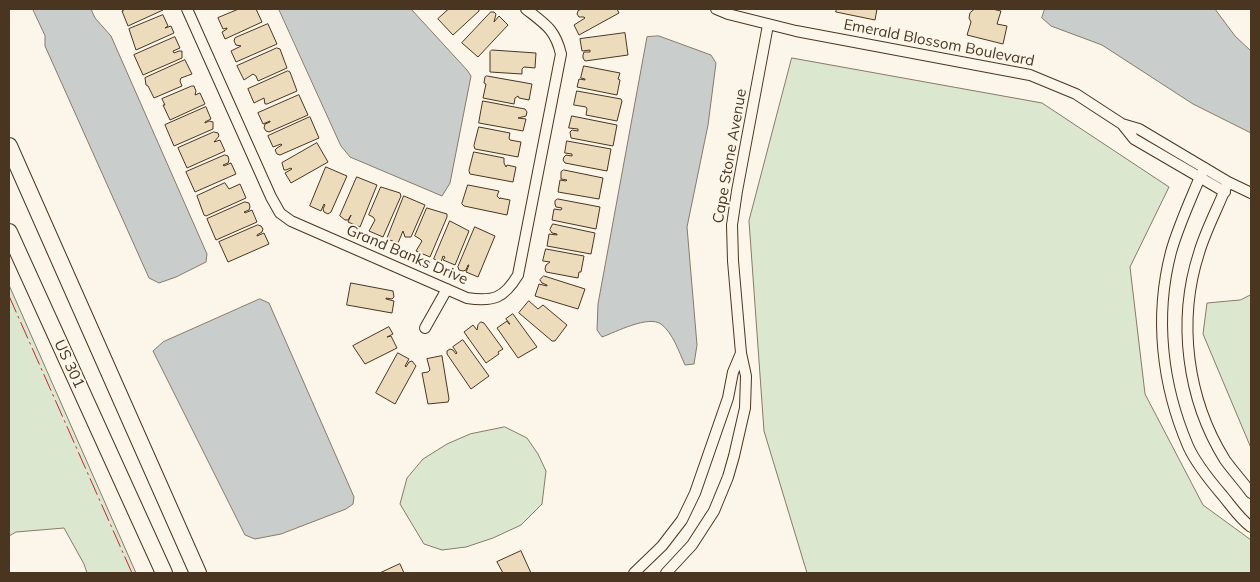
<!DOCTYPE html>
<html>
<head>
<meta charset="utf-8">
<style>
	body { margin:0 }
	#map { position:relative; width:1260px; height:582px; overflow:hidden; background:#fbf6e9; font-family:Mulish,sans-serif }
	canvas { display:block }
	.frame { position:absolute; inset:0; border:10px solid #4a3520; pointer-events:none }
</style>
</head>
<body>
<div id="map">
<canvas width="1260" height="582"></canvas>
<div class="frame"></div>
</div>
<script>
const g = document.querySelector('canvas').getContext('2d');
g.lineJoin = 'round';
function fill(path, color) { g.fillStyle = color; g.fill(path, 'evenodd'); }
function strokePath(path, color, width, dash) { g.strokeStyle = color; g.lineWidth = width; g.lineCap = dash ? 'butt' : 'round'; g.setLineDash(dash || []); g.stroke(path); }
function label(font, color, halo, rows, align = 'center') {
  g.font = font + ' Mulish,sans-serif'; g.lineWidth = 4; g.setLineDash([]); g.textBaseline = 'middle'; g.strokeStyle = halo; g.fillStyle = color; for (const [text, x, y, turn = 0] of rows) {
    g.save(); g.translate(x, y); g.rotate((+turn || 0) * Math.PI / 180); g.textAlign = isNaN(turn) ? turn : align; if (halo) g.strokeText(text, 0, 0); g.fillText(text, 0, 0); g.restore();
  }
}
const green = new Path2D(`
	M792 58 1042 103 1169 187 1130 267 1145 394 1203 505 1251 540V573H807L764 431 749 221Z
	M9 285 136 573H87L84 564 64 528 16 532 9 536Z
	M1251 295V448L1203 334 1207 303 1240 300Z
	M505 427 527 438 538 454 546 471 542 504 521 525 493 538 466 547 442 550 424 544 400 504 407 478 423 459 447 444 470 434Z`);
fill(green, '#dce7d0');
strokePath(green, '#887966', 1);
const water = new Path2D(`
	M33 9H91L95 18 111 36 207 254 206 262 176 277 159 283 149 278 45 46V36Z
	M279 9H411L467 70 471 76 450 183 442 196 350 157 341 146Z
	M1045 9H1215L1235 36 1251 51V133L1193 104 1102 45 1051 26 1042 18Z
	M659 36 711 55 716 63 708 125 687 227 697 345 694 364 685 365C679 352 673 333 661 324 648 315 616 332 602 337L597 330 598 304 647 37Z
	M260 299 269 303 354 497 353 504 346 509 281 534 255 539 245 535 153 351 163 342Z`);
fill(water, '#c9cecd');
strokePath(water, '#887966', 1);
const building = new Path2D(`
	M122 9H163V10L128 26 122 11H123Z
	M239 9H256L262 22 225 39 222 32 227 29V28L223 29 218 18Z
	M449 9H479V11L453 35 438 19Z
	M582 9H617L619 13 579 35 574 25 585 18 584 17H579L577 14 578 11Z
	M837 9H877L875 20 836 12Z
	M975 9H992L1001 11 997 24 1007 26 1003 44 967 35 971 22 969 18 970 13Z
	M491 12H494L496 14 494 22 499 16 508 25 478 57 462 43Z
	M163 15 168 26 165 28 171 26 174 33 136 50 129 29Z
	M268 24 277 44 236 62 231 51 241 46 236 45 234 41 235 38Z
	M625 33 628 55 585 61 583 58V55L584 52H590V50L582 51 580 39Z
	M175 37 180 48 173 51 174 53 179 51H182V58L143 75 134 55Z
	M277 48 280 49 287 68 258 81 256 76 253 74 244 80 237 66Z
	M492 50 536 53 535 68 524 67 522 69V74L490 72V52Z
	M185 60 192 74 181 78 180 81 182 86 154 98 148 86 146 85 145 78Z
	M584 66 620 73 618 79 620 80 617 95 577 87 579 79 585 80V79L581 78Z
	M288 71 290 72 297 91 267 104H265L264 98 254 103 248 89Z
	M487 76 532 84 529 100 519 98 518 96 515 98 514 104 483 98 486 84 484 83 485 77Z
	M192 86H194L196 91 195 95 200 93 205 104 170 120 163 105H165L162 99Z
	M577 91 621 99 622 101 617 121 586 115 587 109 586 107 574 105Z
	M299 95 308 115 269 132 266 131 264 128 265 124 270 122V121L263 124 258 113Z
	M483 101 525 109 527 112 526 116 518 118 526 119 523 131 479 123Z
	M206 107 211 119 205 122V123L209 121 213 122V129L174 146 165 125Z
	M572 116 617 125 613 146 571 138 570 132 572 130 578 131V129L569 128Z
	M310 117 319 138 280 155 277 154 275 150 277 148 282 145 281 144 273 147 268 136Z
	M479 127 510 133 509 138 510 140 521 142 518 157 475 149 474 146Z
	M214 132 218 133 219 136 214 142 220 140 225 151 187 168 178 148Z
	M567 141 611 149 607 171 565 163 563 160 564 157 566 155 572 156V154L565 153Z
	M317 143 328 162 291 183 285 173 292 169 291 168 286 170H284L282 163Z
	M474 152 504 158V163L506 167 507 165 516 167 513 182 470 174 469 171Z
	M225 155 228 156 229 160 228 163 223 165 224 166 231 163 236 174 195 192 186 172Z
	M326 167 347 176 331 212 328 214 324 212 323 209 325 205 324 204 321 211 310 206Z
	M564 170 603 178 599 199 558 192 560 180 566 181 567 180 561 179V172Z
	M357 177 377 185 360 227 348 222 351 215 348 220H345L340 216Z
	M225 183 229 189 240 184 246 198 206 216 204 215 197 196Z
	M468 185 499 191 497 196 500 199V198L510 200 507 215 464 206 462 204Z
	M381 187 400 193 401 196 383 237 369 231 375 220 373 217 369 215Z
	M404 196 425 205 411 237H405L403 231 398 243 387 239Z
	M558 199 600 207 596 229 552 220 554 209 561 210 562 208 556 207 555 204V201Z
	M245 202 249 203 250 207 249 210 244 212 245 213 252 210 257 222 216 240 207 219Z
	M427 208 447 214V217L430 257 416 251 422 241 420 239 415 236Z
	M450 221 469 231 455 265 443 260 445 257 443 256 441 262 434 259Z
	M553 224 595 233 591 254 547 246 549 234 557 235V234L552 233 550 230Z
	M258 225 261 226 263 229 262 232 257 235V236L264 233 269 244 228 262 219 242Z
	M475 227 495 236 478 277 466 272 469 265H468L466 270 463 271 459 270 458 267Z
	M546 249 584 256 581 272H579L578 278 546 272 545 269 546 265 550 262 543 261Z
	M544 276 585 289 578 309 535 296 539 284 547 286V285L542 283 540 280Z
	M351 283 393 291 394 297 392 299 386 298V299L394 301 392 313 347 305Z
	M529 301 538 309 543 305 567 325 555 341H552L519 313Z
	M513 314 537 347 518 358 497 328 507 321 509 324H510L506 319Z
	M481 322 484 323 503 349 498 352 499 354 486 363 464 332 473 325 477 330 478 325Z
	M389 327 393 334 387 337 391 336 397 348 365 364 353 346Z
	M463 340 489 376 471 389 447 354V351L450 349 453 350 456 354 457 353 453 347Z
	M398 353 409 359 405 366 406 367 409 362 412 361 416 366 395 404 376 393Z
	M442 356 449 399 448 402 428 404 422 373 428 372 430 370 427 359Z
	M521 551 531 573H503L497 562Z
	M400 564 404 573H380Z`);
fill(building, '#ecdcbc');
strokePath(building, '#4a3520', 1);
const street = new Path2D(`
	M187 9 271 197 280 213 291 221 467 298C494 302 504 298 518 275L561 54C555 29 545 24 526 9
	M716 9 728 14 796 31 1030 75 1076 94 1122 124 1134 139 1225 192
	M1122 124 1139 129 1228 182 1251 193
	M1205 168 1200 177C1190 201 1178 227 1171 252 1154 317 1162 385 1188 446 1196 464 1211 482 1223 496 1232 507 1240 519 1251 527
	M1228 182C1219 206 1206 229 1199 253 1177 321 1187 399 1225 460 1233 471 1243 482 1251 493
	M425 328 447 289
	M634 573 662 546 682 520 695 493 728 398 733 372 741 353
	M666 573 692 545 714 511 728 477 734 456 745 408 746 376 741 353 733 261 732 225 737 191 768 25`);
const primary = new Path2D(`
	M9 146 198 573
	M9 232 164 573`);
strokePath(street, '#4a3520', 12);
strokePath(primary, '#4a3520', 18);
strokePath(street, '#fbf6e9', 10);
strokePath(primary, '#fbf6e9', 16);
strokePath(new Path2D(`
	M9 296 132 573`), '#c62828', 1, [18, 4, 2.5, 4]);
label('15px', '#4a3520', '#fbf6e9', [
	["Emerald Blossom Boulevard",939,43,11],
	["Cape Stone Avenue",730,156,-80],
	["Grand Banks Drive",407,255,23],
	["US 301",69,364,65]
]);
</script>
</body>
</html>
